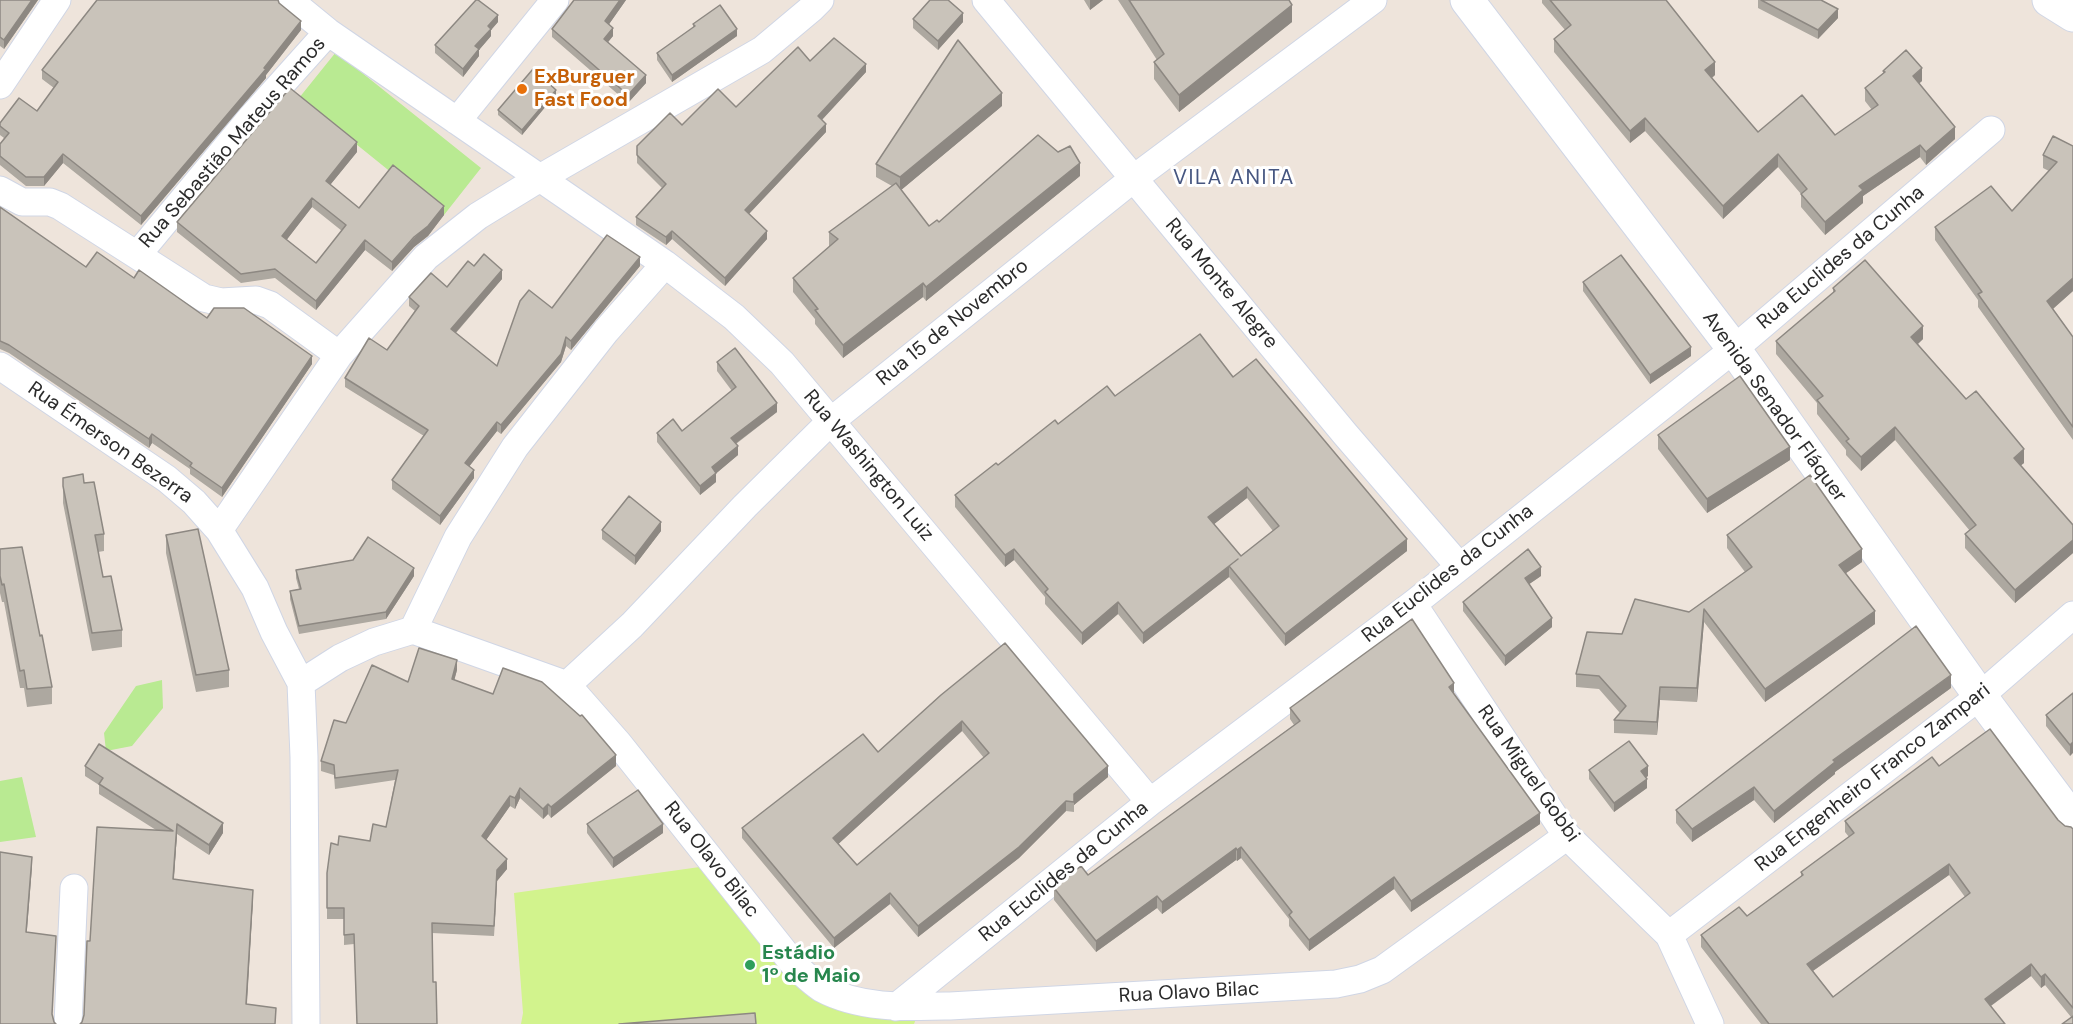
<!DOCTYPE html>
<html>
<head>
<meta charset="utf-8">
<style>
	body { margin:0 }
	canvas { display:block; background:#eee4db }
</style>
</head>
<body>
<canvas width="2073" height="1024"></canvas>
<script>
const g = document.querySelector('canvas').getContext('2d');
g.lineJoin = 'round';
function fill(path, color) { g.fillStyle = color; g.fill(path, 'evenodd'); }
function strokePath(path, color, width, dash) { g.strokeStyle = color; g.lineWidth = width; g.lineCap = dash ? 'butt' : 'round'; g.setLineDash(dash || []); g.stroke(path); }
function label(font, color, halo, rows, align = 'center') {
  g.font = font + ' "DM Sans",sans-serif'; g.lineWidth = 6; g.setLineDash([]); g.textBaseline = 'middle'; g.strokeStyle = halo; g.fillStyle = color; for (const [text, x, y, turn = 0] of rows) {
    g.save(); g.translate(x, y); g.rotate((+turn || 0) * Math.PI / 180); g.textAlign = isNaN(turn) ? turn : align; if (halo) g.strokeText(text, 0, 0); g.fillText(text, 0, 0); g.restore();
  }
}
fill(new Path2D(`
	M336 52 481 168 444 215 299 98Z
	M162 680 163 708 132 746 106 751 104 733 136 686Z
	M22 777 36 837 0 842V781Z`), '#b9ea92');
fill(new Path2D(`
	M707 866 808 989 917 1016 914 1024H521L523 1013 514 893Z`), '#d2f38d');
const street = new Path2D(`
	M289 0 328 32 665 264 734 317 782 363 1150 802
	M986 0 1345 434 1459 566
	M0 85 57 0
	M457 121 555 0
	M0 190 22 202H50L60 206 204 298 221 302 256 300 270 305 339 355
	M138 254 250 119 328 32
	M0 366 167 479 194 502 219 530 255 588 274 632 301 683
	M219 530 339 355 426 257 478 216 540 178 762 50 811 9 820 0
	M1413 604 1567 836 1669 935 1710 1024
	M413 630 458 537 515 447 606 331 665 264
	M567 685 632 625 745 506 831 421 1133 179 1373 0
	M1669 935 1980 696 2073 615
	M896 1007 1150 802 1413 604 1734 349 1991 130
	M68 1024 74 888
	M306 1024 304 757 301 683 340 658 374 642 413 630 567 685 618 743 796 967C804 974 812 982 821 988 860 1009 907 1007 950 1006L1336 984 1360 979 1382 970 1567 836`);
const secondary = new Path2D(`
	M1467 0 1734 349 1980 696 2073 820
	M2049 0 2073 15`);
strokePath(street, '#d0d6e5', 29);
strokePath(secondary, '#d0d6e5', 35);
strokePath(street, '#fff', 27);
strokePath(secondary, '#fff', 33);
fill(new Path2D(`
	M0 0H38L4 49 0 46Z
	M574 0H626L609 24 613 36 608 42 646 83 628 103 552 37V29Z
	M1084 0H1103L1090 10Z
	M1118 0H1289L1292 22 1179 112 1154 79V62L1157 60Z
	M1542 0H1666L1715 75 1712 78 1758 132 1835 135 1872 110 1865 101V88L1883 73V71L1922 81 1919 83 1955 139 1926 165 1920 157 1863 196V203L1825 235 1801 207V194L1778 167 1723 219 1645 131 1630 143 1554 52V39L1565 30 1542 3Z
	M1758 0H1821L1838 18 1818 39 1758 8Z
	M279 3 301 30 266 75V78L141 225 63 163 44 186H26L0 165V144L4 138 0 135V123L37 111 54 88 42 79V70Z
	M913 19 963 22 938 50 913 28Z
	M498 22 491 30V36L479 50V56L463 77 435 53V45Z
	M693 24 737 36 672 82 657 60V53L693 28Z
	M810 61 866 72 822 120 826 132 749 214 767 239 725 286 672 239 666 245 636 225V217L662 188 637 163V146L682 125 736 107Z
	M556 94 522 135 498 115V110Z
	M1002 106 901 190 929 226 939 222 1080 176 926 301 923 297 843 358 815 324V319L793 292V278L830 246H829V232L892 186 876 177V164Z
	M2073 146V291L2053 309 2073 337V440L1978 307V300L1935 240V227L2012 211 2049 171 2043 168V155Z
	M357 152 330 185 359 208 444 215 428 236 414 247 392 271 365 250 316 310 275 278 241 283 177 232V222ZM312 207 342 231 316 263 286 240Z
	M0 207 86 267 134 278 207 318 312 364 222 497 190 474V469L152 443 149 448 9 353 0 349Z
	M474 266 502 279 456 333 497 366 552 308 640 266 571 350 566 346 561 362 501 434 497 431 469 466 474 478 440 525 392 489V480L424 436 345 387V378L387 350 415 311 409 306V297L447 287Z
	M1583 282 1691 356 1650 384 1583 291Z
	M1833 288 1923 339 1918 344 1966 399 2024 463 2021 465 2073 525V553L2015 603 1965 548V534L1970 531 1895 440 1861 471 1846 455V450L1817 414V403L1776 354V341L1833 293Z
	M717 362 777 412 736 444 738 455 716 473V482L700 495 657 442V433L682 431 732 391 717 371Z
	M1233 377 1407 551 1285 646 1229 577 1143 644 1118 614 1082 645 1045 604V597L1014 560 1005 567 955 507V495L1058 424 1115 396ZM1247 498 1273 531 1241 556 1214 524Z
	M1658 435 1790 460 1707 513 1658 449Z
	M63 478 84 483 104 534V551L98 552 103 577 122 630V647L92 651 63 503Z
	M602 530 661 531 635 565 602 539Z
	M166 535 229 670V687L196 692 166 553Z
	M1727 535 1862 562 1846 573 1875 624 1765 702 1704 622 1697 702 1660 700 1657 735 1614 733V720L1620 713 1599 689 1576 687V674L1622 634 1689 612 1745 572 1727 548Z
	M0 549 40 636 52 687V704L27 707 24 688H20L4 602H2L0 593Z
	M296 570 414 576 386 619 299 634 290 599V591L299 589 296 578Z
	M1541 576 1529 584 1552 627 1505 666 1463 611V602Z
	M457 670 454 680 616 766 551 818 548 814 543 819 520 798 515 809 510 806 486 840 507 869 497 881 494 936 432 933 433 982 437 1024 354 944 344 945V919H327V873L338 845 370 841 386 827 395 780 335 789 334 775 321 771V761L346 723 408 682Z
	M1951 688 1835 772V774L1774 823 1754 800 1692 842 1676 823V810Z
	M2073 693 2070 756 2046 726V715Z
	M1454 694 1540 824 1411 912 1394 889 1309 951 1289 926V919L1241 858 1237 861 1236 860 1162 914 1157 908 1096 952 1054 900V888L1088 875 1294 725 1290 719V708Z
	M941 695 1108 777 1074 805V812L1066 811 1019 858 918 937 890 904 834 948 742 838V828L878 752ZM962 731 984 758 857 865 838 844Z
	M85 766 223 833 209 855 177 834 174 879 253 899 247 1004 82 1022 84 1015 90 941 156 830 99 794V785L85 776Z
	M1939 766 2058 820 2065 826 2073 829V1024L2071 1017 2045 985 2041 988 2031 976 1991 1006 2005 1024H1761L1701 947V935L1747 916 1801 877V872L1849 837 1845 832V821ZM1949 875 1965 897 1833 997 1813 971Z
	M1589 770 1648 776 1645 777 1647 788 1614 812 1589 779Z
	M587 824 663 833 613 868 587 833Z`), '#ada8a0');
fill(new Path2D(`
	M32 0H38L4 49V40Z
	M620 0H626L605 30V21Z
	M1090 0H1103L1090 10Z
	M1292 5V22L1179 112V95Z
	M1838 9V18L1818 39V30Z
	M963 13V22L938 50V41Z
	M498 15V22L491 30V36L479 50V56L463 77V69L475 46 488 26Z
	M301 21V30L266 75V78L141 225V216L264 68Z
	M613 28V36L604 47V39Z
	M737 29V36L672 82V75Z
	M1715 62V75L1705 83V70Z
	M866 64V72L818 124V116Z
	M1922 68V81L1913 89V76Z
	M646 75V83L628 103V95Z
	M556 90V94L522 135V130Z
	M1002 93V106L900 191V177Z
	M1645 118V131L1630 143V131Z
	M826 124V132L745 218V210Z
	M1955 127V139L1926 165V152Z
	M357 142V152L326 190V181Z
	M1920 145V157L1863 196V203L1825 235V222L1859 186Z
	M63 154V163L44 186V177Z
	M1778 154V167L1723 219V206Z
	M1080 163V176L926 301V287Z
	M312 198V207L282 246V236Z
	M444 206V215L428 236 414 247 392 271V262Z
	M672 231V239L666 245V237Z
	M767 231V239L725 286V278Z
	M365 240V250L316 310V301Z
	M640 257V266L571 350V341Z
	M502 270V279L451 338V329Z
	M2073 278V291L2047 314V301Z
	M923 283V297L843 358V345Z
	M1923 326V339L1911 350V337Z
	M566 337V346L561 362 501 434V425Z
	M1691 347V356L1650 384V375Z
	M312 356V364L222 497V488Z
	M777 403V412L731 447V438Z
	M497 422V431L465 472V463Z
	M1895 427V440L1861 471V457Z
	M152 434V443L149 448V439Z
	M738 446V455L712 477V467Z
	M1790 447V460L1707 513V499Z
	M2024 449V463L2014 471V458Z
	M474 470V478L440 525V516Z
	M716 473V482L700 495V486Z
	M1247 487V498L1208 529V517Z
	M661 522V531L635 565V556Z
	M1407 539V551L1285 646V634Z
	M2073 540V553L2015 603V590Z
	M1014 549V560L1005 567V555Z
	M1862 549V562L1839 578V565Z
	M1229 566V577L1143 644V633Z
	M1541 567V576L1525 587V578Z
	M414 568V576L386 619V612Z
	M1118 602V614L1082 645V633Z
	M1704 609V622L1697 702V688Z
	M1875 611V624L1765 702V689Z
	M1552 618V627L1505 666V656Z
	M457 660V670L452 689V679Z
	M1951 675V688L1835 772V774L1774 823V811L1833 760Z
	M1454 683V694L1449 687Z
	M1660 687V700L1657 735V722Z
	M962 721V731L833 849V838Z
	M2073 742V753L2070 756V745Z
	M616 755V766L551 818V807Z
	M1108 766V777L1074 805V812V794Z
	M1648 766V776L1641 781V771Z
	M1647 779V788L1614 812V803Z
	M1754 787V800L1692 842V829Z
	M520 788V798L515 809V798Z
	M510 796V806L482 846V836Z
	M1066 801V811L1019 858 918 937V926Z
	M548 804V814L543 819V809Z
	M1540 813V824L1411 912V901Z
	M223 823V833L209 855V845Z
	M177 824V834L173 888V879Z
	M663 824V833L613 868V858Z
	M1241 847V858L1237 861V850Z
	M1236 848V860L1162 914V902Z
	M32 857V867L26 942V932Z
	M507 859V869L497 881 494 936 497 870Z
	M1949 864V875L1807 975V964Z
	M1394 877V889L1309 951V940Z
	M253 890V899L246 1013V1004Z
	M890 893V904L834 948V938Z
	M1157 896V908L1096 952V941Z
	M2031 964V976L1985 1010V999Z
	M2045 974V985L2041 988V977Z`), '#8d8882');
const building = new Path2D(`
	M0 0H32L4 40 0 37Z
	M97 0H278L279 3 301 21 264 68 266 69 141 216 63 154 44 177H26L0 156V144L9 133 0 126V123L19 98 37 111 58 82 42 70Z
	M476 0H478L498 15 488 26 491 29 475 46 479 49 463 69 435 45Z
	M574 0H620L605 21 613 28 604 39 646 75 628 95 552 29Z
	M930 0H948L963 13 938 41 913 19Z
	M1129 0H1289L1292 5 1179 95 1154 62 1164 54Z
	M1550 0H1666L1715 62 1705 70 1758 132 1802 95 1835 135 1878 105 1865 88 1885 72 1883 71 1906 50 1922 68 1913 76 1955 127 1926 152 1920 145 1859 186 1863 190 1825 222 1801 194 1807 189 1778 154 1723 206 1645 118 1630 131 1554 39 1571 25Z
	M1761 0H1821L1838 9 1818 30Z
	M720 5 737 29 672 75 657 53 695 26 693 24Z
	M834 38 866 64 818 116 826 124 745 210 767 231 725 278 672 231 666 237 636 217 666 184 637 155V146L670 113 682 125 718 89 736 107 798 47 810 61Z
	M958 40 1002 93 900 177 876 164Z
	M533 69 556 90 522 130 498 110Z
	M290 88 357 142 326 181 359 208 393 165 444 206 428 226 414 237 392 262 365 240 316 301 275 269 241 274 177 222ZM312 198 346 225 316 263 282 236Z
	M1038 135 1058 152 1070 146 1080 163 926 287 923 283 843 345 815 310 818 309 793 278 838 239 829 232 896 183 929 226 937 220 939 222Z
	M2053 136 2073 146V278L2047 301 2073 337V427L1978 294 1982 292 1935 227 1991 186 2012 211 2057 162 2043 155Z
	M0 207 86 267 97 252 134 278 139 270 207 318 214 308H244L312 356 222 488 190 466 192 463 152 434 149 439 9 345 0 341Z
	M607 235 640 257 571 341 566 337 561 354 501 425 497 422 465 463 474 470 440 516 392 480 428 430 345 378 369 338 387 350 419 306 409 297 431 273 447 287 468 261 474 266 484 254 502 270 451 329 497 366 520 301 529 290 552 308Z
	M1621 255 1691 347 1650 375 1583 282Z
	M1865 260 1923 326 1911 337 1966 399 1976 391 2024 449 2014 458 2073 525V540L2015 590 1965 534 1976 525 1895 427 1861 457 1846 441 1849 439 1817 400 1823 396 1776 341 1835 291 1833 288Z
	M1200 334 1233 377 1256 359 1407 539 1285 634 1229 566 1238 559 1143 633 1118 602 1082 633 1045 592 1048 589 1014 549 1005 555 955 495 996 463 998 465 1055 420 1058 424 1107 386 1115 396ZM1247 487 1279 526 1241 556 1208 517Z
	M735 348 777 403 731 438 738 446 712 467 716 473 700 486 657 433 673 419 682 431 736 387 717 362Z
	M1740 376 1790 447 1707 499 1658 435Z
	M83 474 84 483 94 482 104 534 95 535 103 577 111 576 122 630 92 633 63 486V478Z
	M1810 475 1862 549 1839 565 1875 611 1765 689 1704 609 1697 688 1660 687 1657 722 1614 720 1626 706 1599 676 1576 674 1587 632 1622 634 1635 599 1689 612 1752 567 1727 535Z
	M629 496 661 522 635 556 602 530Z
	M198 529 229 670 196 675 166 535Z
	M368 537 414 568 386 612 299 626 290 591 301 589 296 570 353 560Z
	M22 547 40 636 42 635 52 687 27 689 24 670 20 671 4 584 2 585 0 576V549Z
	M1528 549 1541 567 1525 578 1552 618 1505 656 1463 602Z
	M1412 619 1454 683 1449 687 1540 813 1411 901 1394 877 1309 940 1289 915 1292 912 1241 847 1237 850 1236 848 1162 902 1157 896 1096 941 1054 888 1081 866 1088 875 1300 721 1290 708Z
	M1916 626 1951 675 1833 760 1835 762 1774 811 1754 787 1692 829 1676 810Z
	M1005 643 1108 766 1074 794V802L1066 801 1019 847 918 926 890 893 834 938 742 828 863 734 878 752 941 695ZM962 721 989 753 857 865 833 838Z
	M419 648 457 660 452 679 493 694 503 668 542 682 580 716 582 715 616 755 551 807 548 804 543 809 520 788 515 798 510 796 482 836 507 859 497 870 494 926 432 923 433 982H436L437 1024H357L354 934 344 935V908H327V873L331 843 338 845 339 836 370 841 373 824 386 827 398 770 335 778 334 765 321 761 334 720 346 723 372 665 408 682Z
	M2073 693V742L2070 745 2046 715Z
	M1990 729 2058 820 2065 826 2071 827 2073 829V1008L2045 974 2041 977 2031 964 1985 999 2005 1024H1769L1701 935 1739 907 1747 916 1803 875 1801 872 1854 833 1845 821 1932 757 1939 766ZM1949 864 1970 893 1833 997 1807 964Z
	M1629 741 1648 766 1641 771 1647 779 1614 803 1589 770Z
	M99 744 223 823 209 845 177 824 173 879 253 890 246 1004 276 1008 275 1024H80L82 1022 84 1015 87 941H90L97 827 173 831 99 784 103 778 85 766Z
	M638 790 663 824 613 858 587 824Z
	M0 852 32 857 26 932 56 936 52 1014 54 1022 56 1024H0Z
	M755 1013 756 1024H619Z
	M2073 1016V1024H2062Z`);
fill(building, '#c9c3ba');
strokePath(building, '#8d8882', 1.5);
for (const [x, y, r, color] of [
	[522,89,6,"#e8710a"],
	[750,965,6,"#2e9e5b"]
]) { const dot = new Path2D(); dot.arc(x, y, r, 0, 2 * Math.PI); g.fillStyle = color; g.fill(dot); strokePath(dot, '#fff', 2); }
label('bold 20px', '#c56008', '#fff', [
	["ExBurguer",534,78],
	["Fast Food",534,101]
], 'left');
label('20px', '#2b2b2b', '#fff', [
	["Rua Sebastião Mateus Ramos",233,143,-49],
	["Rua Euclides da Cunha",1841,258,-40],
	["Rua Monte Alegre",1221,284,50],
	["Rua 15 de Novembro",953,323,-39],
	["Avenida Senador Fláquer",1774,407,54],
	["Rua Émerson Bezerra",110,443,35],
	["Rua Washington Luiz",868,466,50],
	["Rua Euclides da Cunha",1448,574,-38],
	["Rua Miguel Gobbi",1528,774,55],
	["Rua Engenheiro Franco Zampari",1873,778,-38],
	["Rua Olavo Bilac",711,860,52],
	["Rua Euclides da Cunha",1064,872,-39],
	["Rua Olavo Bilac",1189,993,-3]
]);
label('bold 20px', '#27864d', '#fff', [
	["Estádio",762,954],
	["1º de Maio",762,977]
], 'left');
g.letterSpacing = '1.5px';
label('21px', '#465680', '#fff', [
	["VILA ANITA",1234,178]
]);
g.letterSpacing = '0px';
</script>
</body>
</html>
